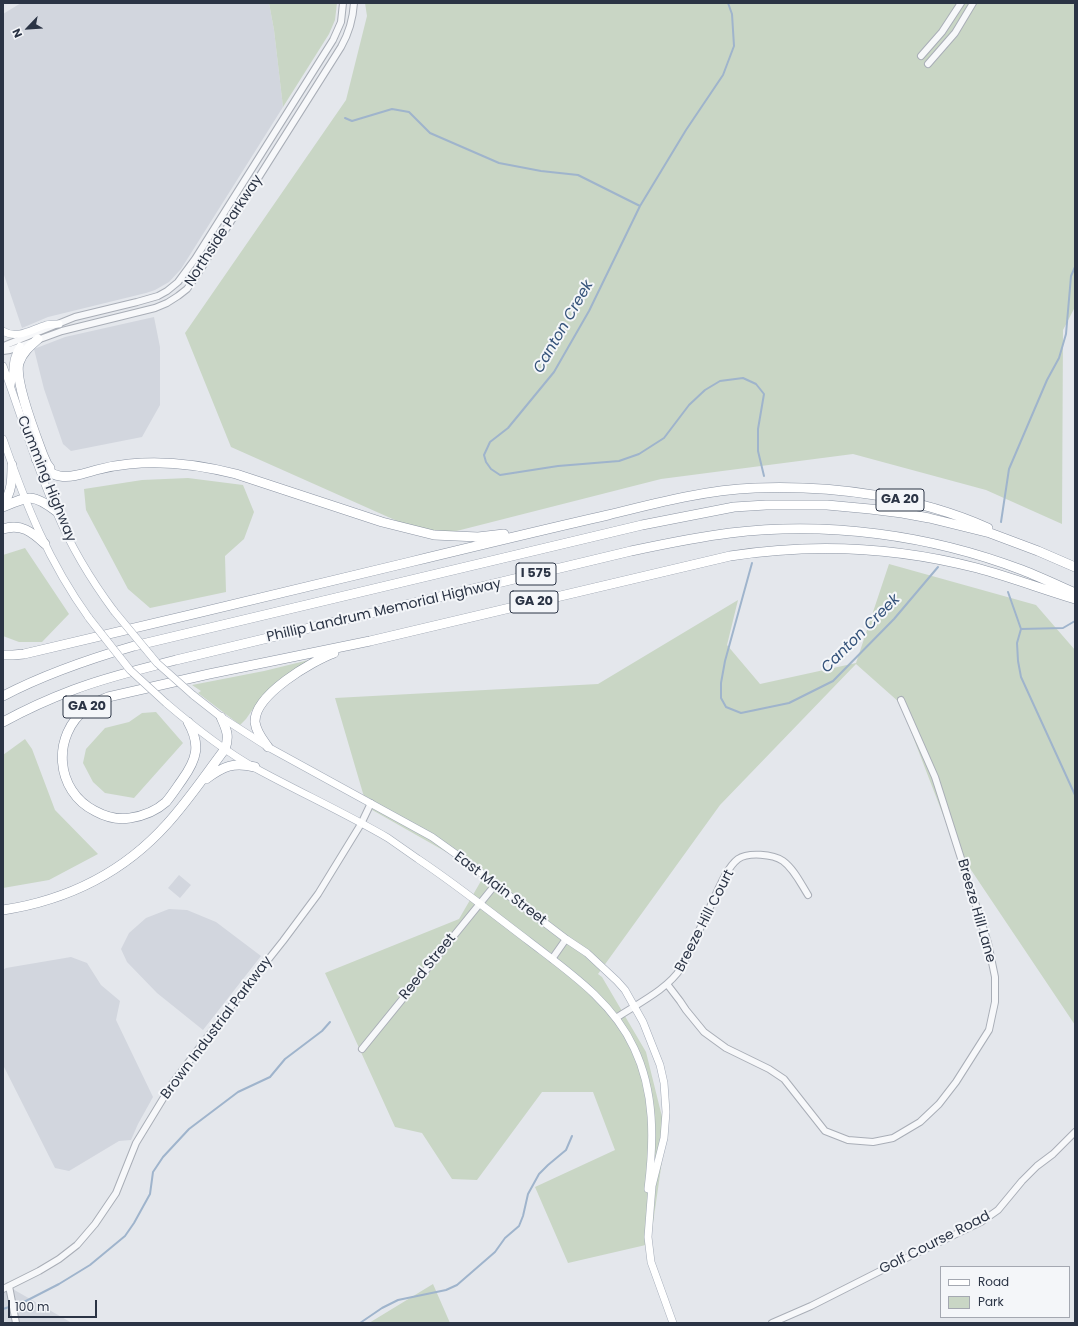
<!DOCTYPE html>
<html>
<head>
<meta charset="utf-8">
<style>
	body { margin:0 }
	#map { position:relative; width:1078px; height:1326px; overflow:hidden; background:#e4e7ec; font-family:Poppins,sans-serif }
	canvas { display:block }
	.frame { position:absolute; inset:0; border:4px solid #2b3445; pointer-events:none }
	.legend { position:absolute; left:940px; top:1266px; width:130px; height:52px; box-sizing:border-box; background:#f4f6f9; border:1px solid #a4a8b1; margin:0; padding:5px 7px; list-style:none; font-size:12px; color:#2b3445 }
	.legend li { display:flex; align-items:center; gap:8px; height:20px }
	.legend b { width:20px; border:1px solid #a4a8b1 }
	.north { position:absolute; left:8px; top:8px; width:40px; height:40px; -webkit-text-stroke:3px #f4f6f9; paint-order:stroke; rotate:245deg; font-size:11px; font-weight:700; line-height:16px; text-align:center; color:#2b3445 }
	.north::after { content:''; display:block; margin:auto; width:14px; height:18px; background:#2b3445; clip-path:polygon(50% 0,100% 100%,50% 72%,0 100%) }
	.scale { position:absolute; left:8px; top:1300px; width:89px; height:18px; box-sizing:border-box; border:2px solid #2b3445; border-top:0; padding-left:5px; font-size:12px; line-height:14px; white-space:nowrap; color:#2b3445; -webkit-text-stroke:3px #f4f6f9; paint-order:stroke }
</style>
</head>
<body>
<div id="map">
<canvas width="1078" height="1326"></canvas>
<div class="frame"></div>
<ul class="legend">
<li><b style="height:5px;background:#fff"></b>Road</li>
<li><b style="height:11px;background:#c9d6c5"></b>Park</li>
</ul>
<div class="north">N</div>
<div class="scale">100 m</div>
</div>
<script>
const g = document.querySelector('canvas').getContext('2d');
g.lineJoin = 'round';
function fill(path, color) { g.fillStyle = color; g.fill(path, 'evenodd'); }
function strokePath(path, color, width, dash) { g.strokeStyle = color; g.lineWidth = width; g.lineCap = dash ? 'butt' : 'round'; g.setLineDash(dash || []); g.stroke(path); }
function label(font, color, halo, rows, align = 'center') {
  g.font = font + ' Poppins,sans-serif'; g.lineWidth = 4; g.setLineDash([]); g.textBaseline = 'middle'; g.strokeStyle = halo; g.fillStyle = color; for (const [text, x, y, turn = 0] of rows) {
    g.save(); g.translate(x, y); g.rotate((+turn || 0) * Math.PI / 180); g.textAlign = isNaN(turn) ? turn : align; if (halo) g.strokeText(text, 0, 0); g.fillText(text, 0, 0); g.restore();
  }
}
fill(new Path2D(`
	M21 3H269L274 30 283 107 181 269 169 282 155 290 146 293 48 317 22 328 3 272V14Z
	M154 317 160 347V405L142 437 71 451 63 444 44 389 34 349 65 337Z
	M179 875 191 885 180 898 168 888Z
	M169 909 187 910 216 922 261 956 203 1030 157 993 127 962 121 949 129 933 146 918Z
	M71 957 87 963 101 985 120 1001 116 1020 153 1097 138 1124 131 1140 119 1141 69 1171 55 1168 3 1065V970L6 968Z
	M4 1284 72 1323H3V1285Z`), '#d2d6de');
fill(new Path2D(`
	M269 3H337L335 20 329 34 283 107 274 30Z
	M365 3H1075V307L1063 330 1062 524 986 490 853 454 661 479 433 537 231 447 185 333 346 100 367 16Z
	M188 478 243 485 254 512 244 539 225 556 226 592 150 608 128 589 86 510 84 489 142 480Z
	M25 548 69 614 42 642H19L3 636V555Z
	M889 564 1036 605 1075 650V1025L955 846 900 703 856 664 720 805 598 974 602 977 646 1052 666 1133 650 1244 568 1263 535 1187 615 1150 593 1092H542L477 1180 452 1179 422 1133 395 1127 325 973 459 919 485 874 367 807 335 698 598 684 738 600 727 645 760 684 856 663Z
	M309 660 257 703 246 719 240 725 198 693 201 691 192 685 264 671Z
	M156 712 183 743 134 798 105 793 93 782 83 763 86 749 105 728 129 722 142 713Z
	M25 739 32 749 55 810 98 854 49 880 3 888V755Z
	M433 1284 450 1323H369Z`), '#c9d6c5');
strokePath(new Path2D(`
	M728 3 732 14 734 46 723 75 686 130 640 206 589 311 554 372 508 428 490 442 484 455 486 462 491 469 500 475 558 466 619 461 639 454 664 438 689 405 705 390 720 381 743 378 756 384 764 394 758 429V451L764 476
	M345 118 352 121 392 109 409 112 430 133 499 163 541 171 578 175 640 206
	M1001 522 1009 469 1047 380 1059 358 1066 334 1071 276 1075 267
	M752 563 725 661 721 683V698L726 707 741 713 789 703 833 681 894 619 938 567
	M1008 592 1021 629 1017 643 1018 661 1021 677 1075 795
	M1021 629 1063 628 1075 621
	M3 1309 24 1302 59 1284 90 1265 125 1236 134 1223 150 1194 153 1172 163 1157 189 1129 238 1092 270 1077 285 1059 322 1031 330 1022
	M360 1323 382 1308 398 1300 446 1290 457 1285 495 1252 505 1238 519 1226 523 1216 528 1194 539 1174 548 1165 566 1150 572 1136`), '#9fb4cc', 2);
const minor = new Path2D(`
	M921 56 942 32 961 3
	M928 64 955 33 973 3
	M3 347 6 345 75 317 137 302 158 296 167 291 178 282 195 259 333 40 341 22 343 3
	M3 351 10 350 62 331 155 308 167 303 178 296 187 289 197 275 341 47C349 33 353 19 354 3
	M552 959 566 939
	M667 984 680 1001 686 1010 704 1032 726 1048 769 1069 784 1079 825 1131 848 1140 873 1142 893 1138 920 1122 939 1104 956 1082 989 1030 995 1002V977L988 943 935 777 901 700
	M616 1018C637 1004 668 989 681 968 691 948 701 927 710 907 717 893 726 868 738 859 748 852 773 854 783 861 794 869 801 884 808 895
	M362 1049 495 885
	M9 1286 16 1323
	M3 1289 39 1271 59 1259 77 1245 95 1224 116 1193 136 1143 172 1084 225 1014 283 941 318 894 361 824 371 803
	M772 1323 811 1306 894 1264 981 1222 998 1210 1022 1181 1037 1166 1053 1154 1075 1132`);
const major = new Path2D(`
	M3 331C17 340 32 329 46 325 50 324 55 324 59 324
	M3 366C21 414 35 464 56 511 71 547 91 580 114 611
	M11 385C15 369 10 362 20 346
	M3 439C26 505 48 561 89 618
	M193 695 221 717 268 747 432 837 474 867 495 885 566 939 587 953 617 981 625 990 643 1022 660 1065 664 1083 666 1112 664 1138 652 1186 648 1237 651 1262 673 1323
	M166 703C194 727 223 750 255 768 299 792 345 813 388 838 398 845 408 852 418 859 457 885 493 914 530 942 569 972 613 1002 634 1048 655 1092 654 1141 648 1189`);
const highway = new Path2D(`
	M38 339C30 346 22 353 19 363 14 381 36 436 43 455L47 464 50 468
	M36 459C42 466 50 475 60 476 72 478 85 473 96 470 107 467 118 465 129 464 165 460 201 465 236 474L382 522 434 535 478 537 504 534
	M3 504C12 492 12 479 12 465
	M3 507C28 496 33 493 56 511
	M3 529C21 523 32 532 45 544
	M3 655H13L24 654C153 624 281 593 410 562 476 546 542 530 608 515 656 503 705 490 755 488 831 485 917 496 988 528
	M3 696C45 674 89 659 134 646L642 525 734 507 766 505H827L870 509 902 513 929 518 990 533 1038 551 1075 567
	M3 722C25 710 49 699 73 690 106 677 142 669 176 660L631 551C664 544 697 537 730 533 828 521 930 535 1022 570 1040 577 1057 585 1075 593
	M188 722C201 745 197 759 182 780 177 787 172 795 166 802 156 811 143 816 130 818 118 820 106 817 95 811 55 791 51 735 87 708 93 703 101 700 108 697L209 674 370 641 730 556C812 543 896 547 977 568 1010 577 1042 589 1075 599
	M268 747C263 740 256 732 255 722 254 695 312 661 334 653
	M206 779C224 766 233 762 255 767
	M3 910C68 900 123 873 167 824 188 801 206 774 225 749 230 735 226 729 221 717`);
strokePath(minor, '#a9aeb7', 8);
strokePath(major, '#a3abb8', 8);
strokePath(highway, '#8b94a3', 10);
strokePath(minor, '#f7f8fa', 6);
strokePath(major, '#fff', 7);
strokePath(highway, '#fff', 9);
const majorBridge = new Path2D(`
	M114 611 157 663 193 695
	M89 618 130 670 166 703`);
strokePath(majorBridge, '#a3abb8', 8, []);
strokePath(majorBridge, '#fff', 7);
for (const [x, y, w] of [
	[900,500,48],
	[536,574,40],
	[534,602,48],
	[87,707,48]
]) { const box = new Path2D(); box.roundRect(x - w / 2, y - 11, w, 22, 3); g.fillStyle = '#f4f6f9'; g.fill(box); strokePath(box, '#2b3445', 1); }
label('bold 13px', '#2b3445', null, [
	["GA 20",900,500],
	["I 575",536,574],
	["GA 20",534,602],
	["GA 20",87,707]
]);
label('14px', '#2b3445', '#f4f6f9', [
	["Northside Parkway",224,231,-57],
	["Cumming Highway",46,479,68],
	["Phillip Landrum Memorial Highway",384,611,-13],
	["East Main Street",500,889,37],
	["Breeze Hill Lane",976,911,74],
	["Breeze Hill Court",705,921,-63],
	["Reed Street",428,967,-51],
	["Brown Industrial Parkway",217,1028,-53],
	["Golf Course Road",935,1243,-27]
]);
label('italic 15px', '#34527a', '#f4f6f9', [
	["Canton Creek",564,327,-60],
	["Canton Creek",861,634,-45]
]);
</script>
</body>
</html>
